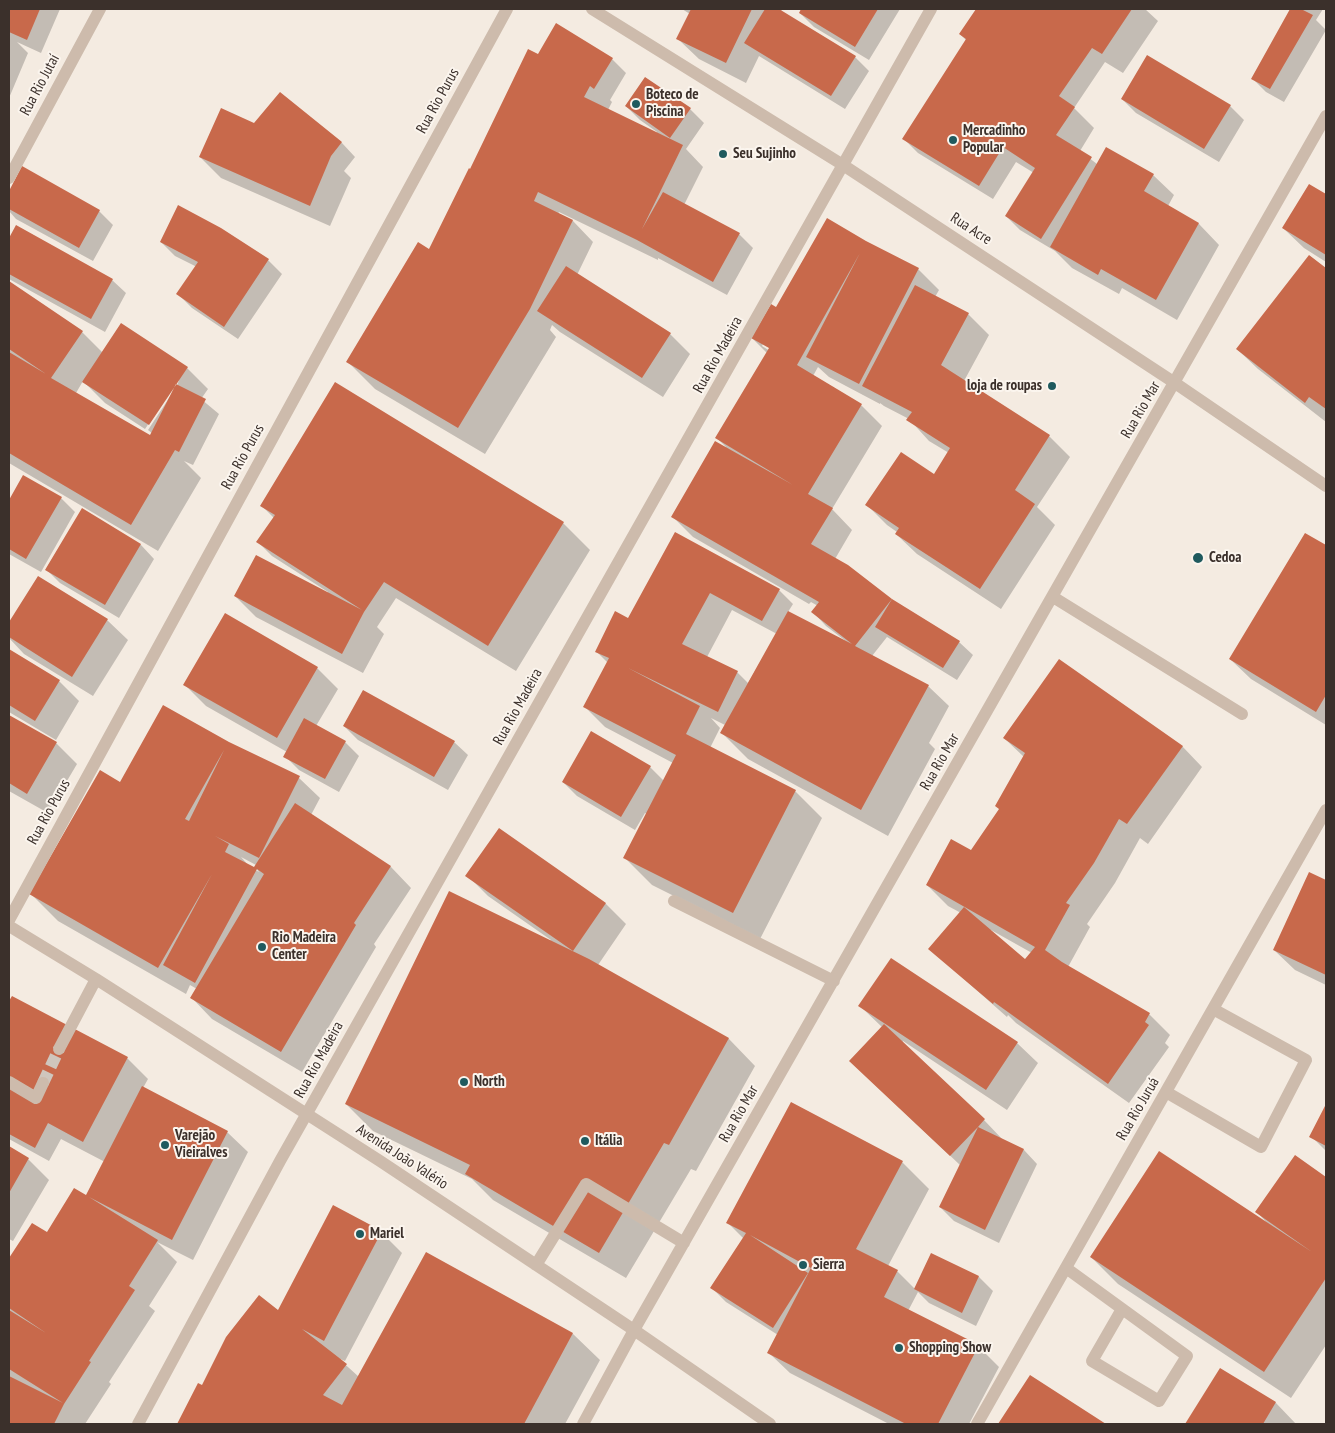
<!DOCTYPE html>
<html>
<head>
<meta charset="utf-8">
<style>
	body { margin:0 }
	#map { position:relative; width:1335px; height:1433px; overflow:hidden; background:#f4ebe1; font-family:"PT Sans Narrow",sans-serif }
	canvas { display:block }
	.frame { position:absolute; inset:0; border:10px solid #3b302b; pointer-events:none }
</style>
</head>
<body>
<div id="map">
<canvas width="1335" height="1433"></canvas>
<div class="frame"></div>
</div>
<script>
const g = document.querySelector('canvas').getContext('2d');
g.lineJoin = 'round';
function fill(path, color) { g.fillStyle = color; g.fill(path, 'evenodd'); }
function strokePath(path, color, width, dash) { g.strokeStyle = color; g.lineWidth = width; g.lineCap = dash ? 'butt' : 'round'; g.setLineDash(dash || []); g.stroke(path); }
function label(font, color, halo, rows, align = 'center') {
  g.font = font + ' "PT Sans Narrow",sans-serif'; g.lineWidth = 4; g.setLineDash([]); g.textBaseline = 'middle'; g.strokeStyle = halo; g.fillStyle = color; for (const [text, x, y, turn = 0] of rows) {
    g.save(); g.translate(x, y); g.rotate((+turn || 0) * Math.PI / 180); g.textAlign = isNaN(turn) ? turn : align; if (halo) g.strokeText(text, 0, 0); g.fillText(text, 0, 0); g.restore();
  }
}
fill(new Path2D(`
	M9 9H60L41 53 17 42 28 53 9 98Z
	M682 9H782L781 12 855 57 869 71 845 109 759 56 746 83 699 59 678 39 690 14Z
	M803 9H900L869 60 814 27 800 13Z
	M977 9H1145L1158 21 1123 73 1105 62 1074 108 1094 128 1080 151 1097 164 1153 175 1174 195 1168 206 1199 224 1219 245 1177 320 1122 288 1119 294 1072 268 1055 251 1020 230 1006 216 1034 173 1016 162 993 199 918 153 904 139 967 41 960 34Z
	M1290 9H1323L1316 20 1326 30 1284 102 1266 92 1252 78 1291 10Z
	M557 25 612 59 626 73 610 100 612 102 608 110 657 133V132L640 120 626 106 690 109 704 123 686 149 703 167 684 205 739 234 753 248 727 295 658 258V260L559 212 558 214 573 221 593 242 577 275 670 334 690 354 663 397 560 332 552 325 550 330 556 337 485 454 375 389 348 362 429 250 471 171Z
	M280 94 342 143 355 157 344 171 351 178 330 226 221 178 200 157 260 127Z
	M1122 99 1230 106 1244 120 1219 162 1136 113Z
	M23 168 99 211 113 225 93 261 16 219 9 211V194Z
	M1309 185 1326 196V262L1304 248 1283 228Z
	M17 227 112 280 126 293 105 332 9 279V241Z
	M161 242 268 260 282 274 238 339 192 308 178 294 197 267 175 256Z
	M866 242 918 269 939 290 935 297 968 314 989 335 964 381 1049 436 1070 457 1037 507 1055 525 1001 609 917 554 896 534 897 532 887 525 867 505 934 476 949 453 929 441 909 419 884 406 880 403V404L829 377 818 367 813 376 861 405 882 426 832 509 852 530 835 559 847 566 891 600 959 642 973 655 957 680 887 637 872 656 928 686 949 706 929 743 935 749 888 836 748 759 721 732 725 725 711 718 720 728 710 748 795 791 822 818 760 939 652 885 625 858 647 814 645 813 635 830 577 796 563 782 650 767 664 781 673 763 605 727 585 707 608 663 596 651 629 619 676 534 779 590 793 604 788 612 847 642 826 626 813 612 818 606 811 602 809 604 693 537 672 516 726 447 717 438 767 353 752 338 776 309ZM763 344 770 348V351L762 346ZM732 610 777 634 748 683 737 672 707 657Z
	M1310 256 1326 269V422L1258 369 1237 349Z
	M9 282 82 332 103 353 187 368 208 389 201 399 219 414 193 465 184 461 201 478 158 551 9 463ZM178 380H179L177 386 148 430 153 434 151 437 76 393 83 381 105 403 145 429Z
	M9 497 11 499 61 498 75 512 41 572 9 554Z
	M261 505 563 523 590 550 516 671 396 598 377 627 384 634 363 673 256 617 235 596 327 594 328 592 272 556 258 542 274 518Z
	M82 510 141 545 154 559 119 618 60 583 46 569Z
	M1305 534 1326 547V725L1251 679 1230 659Z
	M38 577 107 620 128 640 93 696 24 654 9 638V624Z
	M225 615 317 668 338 689 316 726 345 742 359 756 339 792 299 770 285 756 287 752 206 706 185 685Z
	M9 651 59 681 79 701 56 740 9 712Z
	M9 716 56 743 77 764 48 813 9 791Z
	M344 726 454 742 468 755 448 790 358 740Z
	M1004 738 1182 746 1202 767 1148 844 1140 838 1115 883 1087 924 1090 927 1068 967 1149 1014 1170 1035 1165 1043 1169 1047 1129 1103 1016 1023 1008 1015 1007 1017 930 949 961 913 948 906 927 885 971 852 1000 810 1024 757ZM991 930 1032 953 1026 961 991 931Z
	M228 743 299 778 320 798 311 815 391 867 411 888 374 944 376 947 302 1072 212 1019 192 998 197 989 190 985 186 994 58 921 31 894 120 784ZM241 857 256 865 255 867 259 872 250 867Z
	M499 829 606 904 626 924 598 965 729 1039 755 1066 696 1171 691 1169 626 1278 493 1200 472 1179 373 1131 346 1104 551 940 488 896 467 875Z
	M1310 874 1326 881V985L1295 970 1274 950Z
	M12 997 127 1058 148 1079 143 1088 227 1132 248 1152 193 1260 157 1242 177 1262 149 1306 155 1311 109 1382 111 1384 85 1424H9V1260L32 1224 47 1234 86 1197 105 1162 61 1139 49 1161 9 1139V1004Z
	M860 1006 1017 1043 1038 1063 1007 1110 903 1041 902 1043 984 1120 1004 1141 1024 1150 1037 1164 999 1243 954 1221 940 1207 960 1165 871 1081 882 1027Z
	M792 1103 902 1162 929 1189 888 1266 897 1271 915 1289 932 1254 979 1277 993 1291 976 1326 929 1303 918 1292 908 1311 978 1346 999 1367 969 1424H889L790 1373 769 1353 778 1335 726 1302 712 1288 744 1239 728 1223Z
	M1326 1107V1151L1311 1136Z
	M9 1148 28 1159 49 1180 13 1241 9 1239Z
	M1295 1157 1326 1178V1345L1291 1398 1118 1284 1091 1257 1268 1224 1257 1212Z
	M381 1232 402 1253 345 1361 338 1358 359 1377 426 1254 573 1334 600 1360 565 1424H178L199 1385 202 1387 278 1312Z
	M1220 1370 1276 1403 1296 1424H1187Z
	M1030 1377 1104 1424H1000Z`), '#0003');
fill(new Path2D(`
	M9 9H40L27 40 9 32Z
	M691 9H752L726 63 676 39Z
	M765 9H779L856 56 831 96 744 43Z
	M801 9H878L855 47 799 13Z
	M976 9H1132L1102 54 1092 48 1059 96 1075 107 1056 135 1092 157 1041 239 1005 216 1035 168 1003 147 979 186 902 139 966 39 959 34Z
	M1290 9H1301L1313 15 1270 89 1251 79Z
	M556 23 613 58 594 89 590 86 584 97 683 145 642 229 663 192 740 233 713 282 637 240 538 192 534 201 573 220 530 309 458 428 346 362 418 242 429 249 469 168 470 169 528 49 538 54Z
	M1147 55 1231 105 1204 149 1121 99Z
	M645 77 691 108 670 138 625 106Z
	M280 92 342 142 331 156 310 206 199 157 221 108 254 123Z
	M1106 147 1154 174 1144 191 1199 223 1156 300 1101 269 1098 275 1050 247Z
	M22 166 100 210 79 248 9 209V191Z
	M1309 184 1326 194V255L1282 228Z
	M178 205 221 228 269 259 224 327 176 294 198 262 160 242Z
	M827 218 866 241 919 268 859 384 806 357 860 253 797 365 862 404 808 494 833 508 811 544 848 565 892 599 960 641 943 668 875 627 892 599 855 646 929 685 861 810 720 733 788 611 852 644 811 612 819 602 671 517 715 441 793 485 715 438 769 348 751 338 771 304 776 307Z
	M16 225 113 279 91 319 9 274V238Z
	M1309 255 1326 268V409L1309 397 1305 403 1236 349Z
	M566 266 671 333 642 378 537 311Z
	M9 281 83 331 51 378 150 435 176 384 206 399 179 452 175 450 131 525 9 453V352L46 374 9 349Z
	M915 285 969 313 941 365 1050 435 1015 490 1035 504 980 589 895 534 899 528 865 505 901 452 934 474 950 448 906 420 912 412 862 386Z
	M121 323 188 367 149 425 82 382Z
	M335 382 564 522 488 646 384 582 364 612 342 654 234 596 256 555 362 610 256 542 275 515 260 506Z
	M23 475 62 497 26 559 9 549V500Z
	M82 508 141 544 105 605 45 570Z
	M675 532 780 589 762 621 710 593 682 644 738 671 718 712 628 668 700 706 686 734 796 790 733 913 623 858 676 755 583 707 609 658 595 652 615 611 628 618Z
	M1305 533 1326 545V695L1316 712 1229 659Z
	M38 576 108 619 72 677 9 637V622Z
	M225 613 318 667 277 738 183 685Z
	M9 649 60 680 35 721 9 705Z
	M1059 659 1183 746 1127 824 1119 819 1094 863 1066 903 1070 905 1045 950 1062 962 1150 1013 1145 1022 1149 1025 1108 1084 994 1002 993 1004 928 949 964 907 1025 959 1035 947 926 885 951 839 971 850 999 809 995 806 1025 753 1003 738Z
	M363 690 455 741 434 777 343 726Z
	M163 705 229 742 300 776 259 858 215 836 229 844 225 852 254 867 295 803 391 866 354 923 356 925 281 1052 190 998 264 874 257 869 195 983 163 965 212 874 158 968 29 894 100 770 120 782ZM224 750 189 821 185 819Z
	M9 715 57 742 27 794 9 783Z
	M304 718 346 741 325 779 283 757Z
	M591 731 651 766 621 817 562 782Z
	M499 828 606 903 573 951 465 876Z
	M1309 872 1326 880V975L1273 950Z
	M449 891 589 959 729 1038 669 1145 664 1143 599 1253 465 1174 470 1165 345 1104Z
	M891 958 1018 1042 986 1090 858 1006Z
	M12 996 128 1057 83 1142 48 1123 35 1148 9 1134V1001Z
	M884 1024 985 1119 978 1127 1024 1149 985 1230 939 1207 978 1127 950 1156 849 1061Z
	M142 1086 228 1131 172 1240 89 1197 158 1240 129 1286 135 1290 89 1361 91 1362 64 1404 54 1424H9V1376L63 1403 9 1369V1310L46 1333 9 1308V1258L32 1223 47 1232 74 1188 86 1195Z
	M791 1102 903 1161 856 1249 898 1270 884 1297 979 1345 938 1424H906L767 1353 811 1268 750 1235 808 1273 773 1328 710 1288 746 1233 726 1223Z
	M1326 1104V1146L1309 1137Z
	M9 1146 29 1158 9 1193Z
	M1159 1151 1312 1252 1255 1212 1295 1155 1326 1177V1278L1264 1372 1090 1257Z
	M333 1205 382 1231 324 1341 302 1329 347 1364 323 1395 342 1405 426 1252 573 1333 524 1424H177L198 1383 202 1385 226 1337 259 1295 278 1310Z
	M931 1253 979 1276 962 1313 914 1289Z
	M1220 1368 1276 1402 1263 1424H1185Z
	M1030 1375 1106 1424H998Z`), '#c8694b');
strokePath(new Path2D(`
	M43 1083 59 1049`), '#cfc6bd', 12, [12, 6]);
strokePath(new Path2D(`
	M592 9 843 165 1175 383 1326 486
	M9 178 100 9
	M1053 597 1242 714
	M674 901 834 981
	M9 920 507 9
	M9 926 96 979 380 1161 634 1330 770 1424
	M59 1049 96 979
	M9 1082 36 1098 43 1083
	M1166 1092 1261 1147 1306 1060 1213 1009
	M536 1265 586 1184 684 1243
	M1066 1268 1187 1356 1159 1401 1092 1361 1122 1309
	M138 1424 280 1161 931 9
	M583 1424 634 1330 1326 116
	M977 1424 1326 810`), '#cdbbac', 12);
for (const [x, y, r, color] of [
	[636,104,5,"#1f5a5e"],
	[953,140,5,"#1f5a5e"],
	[723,154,5,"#1f5a5e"],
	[1052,386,5,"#1f5a5e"],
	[1198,558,6,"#1f5a5e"],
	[262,947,5,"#1f5a5e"],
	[464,1082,5,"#1f5a5e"],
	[585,1141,5,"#1f5a5e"],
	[165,1145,5,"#1f5a5e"],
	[360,1234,5,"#1f5a5e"],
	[803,1265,5,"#1f5a5e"],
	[899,1348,5,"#1f5a5e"]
]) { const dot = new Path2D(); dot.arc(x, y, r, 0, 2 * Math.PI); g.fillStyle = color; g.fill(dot); strokePath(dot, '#fbf5ee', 2); }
label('15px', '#3b302b', '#fbf5ee', [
	["Rua Rio Jutaí",40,85,-62],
	["Rua Rio Purus",438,101,-61],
	["Rua Acre",971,229,33],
	["Rua Rio Madeira",718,355,-61],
	["Rua Rio Mar",1141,410,-60],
	["Rua Rio Purus",243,457,-61],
	["Rua Rio Madeira",518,707,-61],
	["Rua Rio Mar",940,762,-60],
	["Rua Rio Purus",49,812,-61],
	["Rua Rio Madeira",319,1060,-61],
	["Rua Rio Juruá",1138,1109,-60],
	["Rua Rio Mar",739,1114,-60],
	["Avenida João Valério",402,1157,33]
]);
label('bold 15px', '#3b302b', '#fbf5ee', [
	["Boteco de",646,95],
	["Piscina",646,112],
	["Mercadinho",963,131],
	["Popular",963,148],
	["Seu Sujinho",733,154],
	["loja de roupas",1042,386,"right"],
	["Cedoa",1209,558],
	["Rio Madeira",272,938],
	["Center",272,955],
	["North",474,1082],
	["Varejão",175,1136],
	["Vieiralves",175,1153],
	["Itália",595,1141],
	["Mariel",370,1234],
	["Sierra",813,1265],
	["Shopping Show",909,1348]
], 'left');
</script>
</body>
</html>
